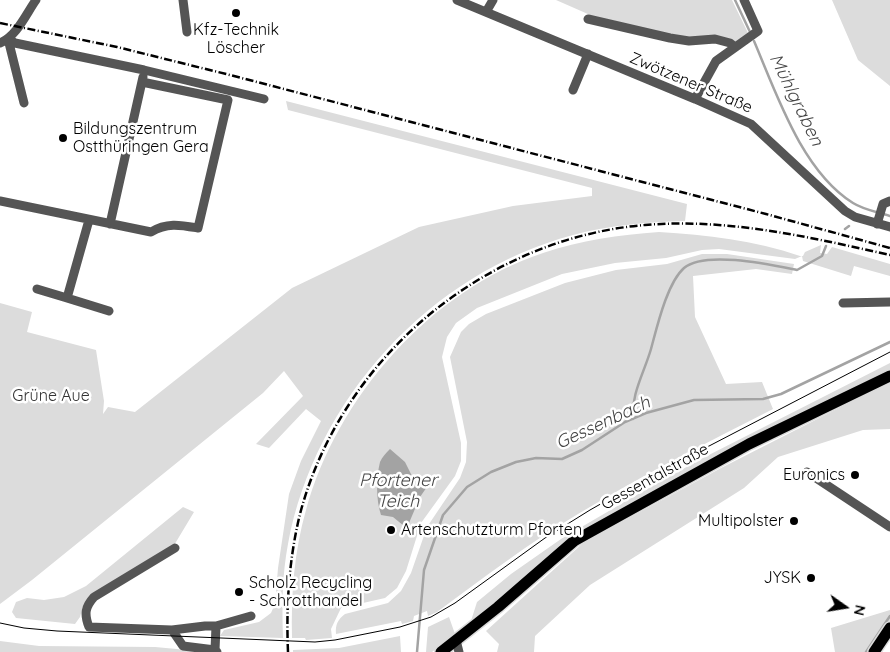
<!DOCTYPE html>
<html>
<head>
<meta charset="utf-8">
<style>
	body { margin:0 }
	#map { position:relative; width:890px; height:652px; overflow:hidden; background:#fff; font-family:Quicksand,sans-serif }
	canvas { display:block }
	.north { position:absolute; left:820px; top:582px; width:50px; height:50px; -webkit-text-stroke:4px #fff; paint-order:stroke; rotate:103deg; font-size:14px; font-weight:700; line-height:20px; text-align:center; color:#000 }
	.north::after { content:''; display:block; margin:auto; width:18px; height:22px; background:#000; clip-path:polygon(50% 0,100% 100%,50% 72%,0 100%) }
</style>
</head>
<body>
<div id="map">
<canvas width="890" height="652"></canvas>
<div class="north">N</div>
</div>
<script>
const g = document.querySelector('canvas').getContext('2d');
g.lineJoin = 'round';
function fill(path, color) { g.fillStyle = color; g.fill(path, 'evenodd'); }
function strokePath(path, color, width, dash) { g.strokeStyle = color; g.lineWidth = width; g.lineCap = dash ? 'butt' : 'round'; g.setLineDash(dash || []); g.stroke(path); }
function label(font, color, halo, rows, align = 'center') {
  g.font = font + ' Quicksand,sans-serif'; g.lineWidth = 5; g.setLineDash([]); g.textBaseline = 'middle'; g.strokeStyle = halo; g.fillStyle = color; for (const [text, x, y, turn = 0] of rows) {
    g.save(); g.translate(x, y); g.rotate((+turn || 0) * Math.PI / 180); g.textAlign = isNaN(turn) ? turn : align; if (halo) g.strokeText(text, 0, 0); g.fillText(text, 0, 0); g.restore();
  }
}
fill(new Path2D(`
	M556 0H732L748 33 737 43 670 35 597 18Z
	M832 0H890V86L858 60Z
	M286 101 687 204 685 221C647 222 610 225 573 235 430 273 315 399 288 544 282 575 282 607 283 638L220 636 224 630 259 622 271 613 275 604 278 568 289 494 301 461 321 421 306 409 269 448 256 444 303 396 284 371 263 393 32 580 0 604V303L32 312 27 332 96 350 104 401 103 414 108 407 135 412 292 288 419 227 513 206 592 196V188L288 110Z
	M659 232C707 235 754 240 800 256H803L805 252 821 245 820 253 827 254 832 247 890 264V276L854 266 851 276 803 261 802 256 795 259 719 249 702 250 666 258 615 263 562 274 477 308 456 323 447 337 442 357 461 443V461L455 476 421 523 406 571 397 588 385 598 341 608 331 629 332 638 306 640 305 638H292C291 595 294 552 306 510 337 397 431 290 543 253 581 240 619 235 659 232Z
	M702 254H727L794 264 792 274 756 269 693 276 695 317 726 384 762 382 773 409C708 442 641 476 578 514 529 543 483 578 437 612L428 616 427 611 414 616 413 621 402 624 401 621 336 634C335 625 338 619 345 614L388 603 401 591 411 573 427 527 460 478 466 462 467 442 450 357 461 332 469 324 486 314 565 283 616 270 667 264Z
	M890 363V372L609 517 470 624 477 602 511 574 561 539 626 501 699 460Z
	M890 382V429L863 430 778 457 744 488 590 585 535 636 534 652H497L499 644 486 631 583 543 721 468Z
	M183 507 194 512 173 547 83 606 80 617 75 624 16 618 12 612 16 602 27 598 44 600 64 597 86 586Z
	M890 610V623L871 652H835L831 628Z
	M449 617 455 634 432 652H426L428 627Z
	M400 636 401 652H293V650L339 648Z
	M0 641 39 646 155 647 209 652H0Z`), '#dcdcdc');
fill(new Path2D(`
	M390 449 405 462 414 480 429 484 420 497 409 523 404 526 393 517 381 515C376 500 376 478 380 462 382 457 386 453 390 449Z`), '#a3a3a3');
strokePath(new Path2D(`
	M735 0 750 32
	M754 41C777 95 802 171 853 203 864 210 878 212 890 216
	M845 229 849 226
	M633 419C631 394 644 373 651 349 657 327 667 283 684 268 705 250 772 265 797 270L822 256 826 246
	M417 652 424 570 443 515 467 487 491 472 516 462 536 458 562 459 582 450 625 422 646 413 694 400 763 399 781 394 890 342
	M866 652 890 616`), '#a3a3a3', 2.5);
const major = new Path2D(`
	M441 652 498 607 574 541 749 444 890 376
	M874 652 890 628`);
strokePath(major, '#dbdbdb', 14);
strokePath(new Path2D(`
	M183 0 187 32
	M457 0 695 99 751 124 845 211 855 217 890 227
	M486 12 493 0
	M588 19 670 38 689 41 715 39 730 43 735 47
	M8 39 15 43 144 70 264 99
	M8 39 24 103
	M0 43C17 36 26 14 36 0
	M573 90 588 54
	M695 99 716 61 758 31 744 0
	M0 201 151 232C167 222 181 225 198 228L228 100 142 82
	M110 224 143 77
	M877 224 883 204 890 201
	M37 289 67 298 89 220
	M67 298 109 311
	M843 303 890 302
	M807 472 890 527
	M172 630 89 627C84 614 85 607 94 597L175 548
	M456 640 459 652
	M215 650 183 646 172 630 205 626H216
	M217 652 215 650 216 626 251 616`), '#555', 9);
strokePath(major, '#000', 11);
strokePath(new Path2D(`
	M0 623 24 628 57 631 315 642 335 640 400 627 431 617 455 603 545 538 590 510 634 485 890 352`), '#000', 1);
strokePath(new Path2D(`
	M0 23 117 47 230 75 766 214 890 248
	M288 652C286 605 289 559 300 514 341 358 485 238 645 225 728 218 809 237 890 255`), '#000', 2.5, [8, 2.5, 1, 2.5]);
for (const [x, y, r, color] of [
	[236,13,5,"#000"],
	[63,138,5,"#000"],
	[855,475,5,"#000"],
	[794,521,5,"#000"],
	[391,530,5,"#000"],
	[811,578,5,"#000"],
	[239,592,5,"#000"]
]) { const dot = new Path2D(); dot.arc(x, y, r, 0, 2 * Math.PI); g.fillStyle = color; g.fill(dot); strokePath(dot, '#fff', 2); }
label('16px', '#000', '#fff', [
	["Kfz-Technik",236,30,"center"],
	["Löscher",236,48,"center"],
	["Bildungszentrum",73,129],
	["Ostthüringen Gera",73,147],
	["Euronics",845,475,"right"],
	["Multipolster",784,521,"right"],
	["Artenschutzturm Pforten",401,530],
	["JYSK",801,578,"right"],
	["Scholz Recycling",249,583],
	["- Schrotthandel",249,601]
], 'left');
label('16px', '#000', '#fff', [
	["Zwötzener Straße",691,83,23],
	["Gessentalstraße",655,477,-29]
]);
label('16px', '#333', '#fff', [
	["Grüne Aue",51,396]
]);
label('italic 18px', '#444', '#fff', [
	["Mühlgraben",796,100,64],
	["Gessenbach",603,423,-25],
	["Pfortener",398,481],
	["Teich",398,502]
]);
</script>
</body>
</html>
